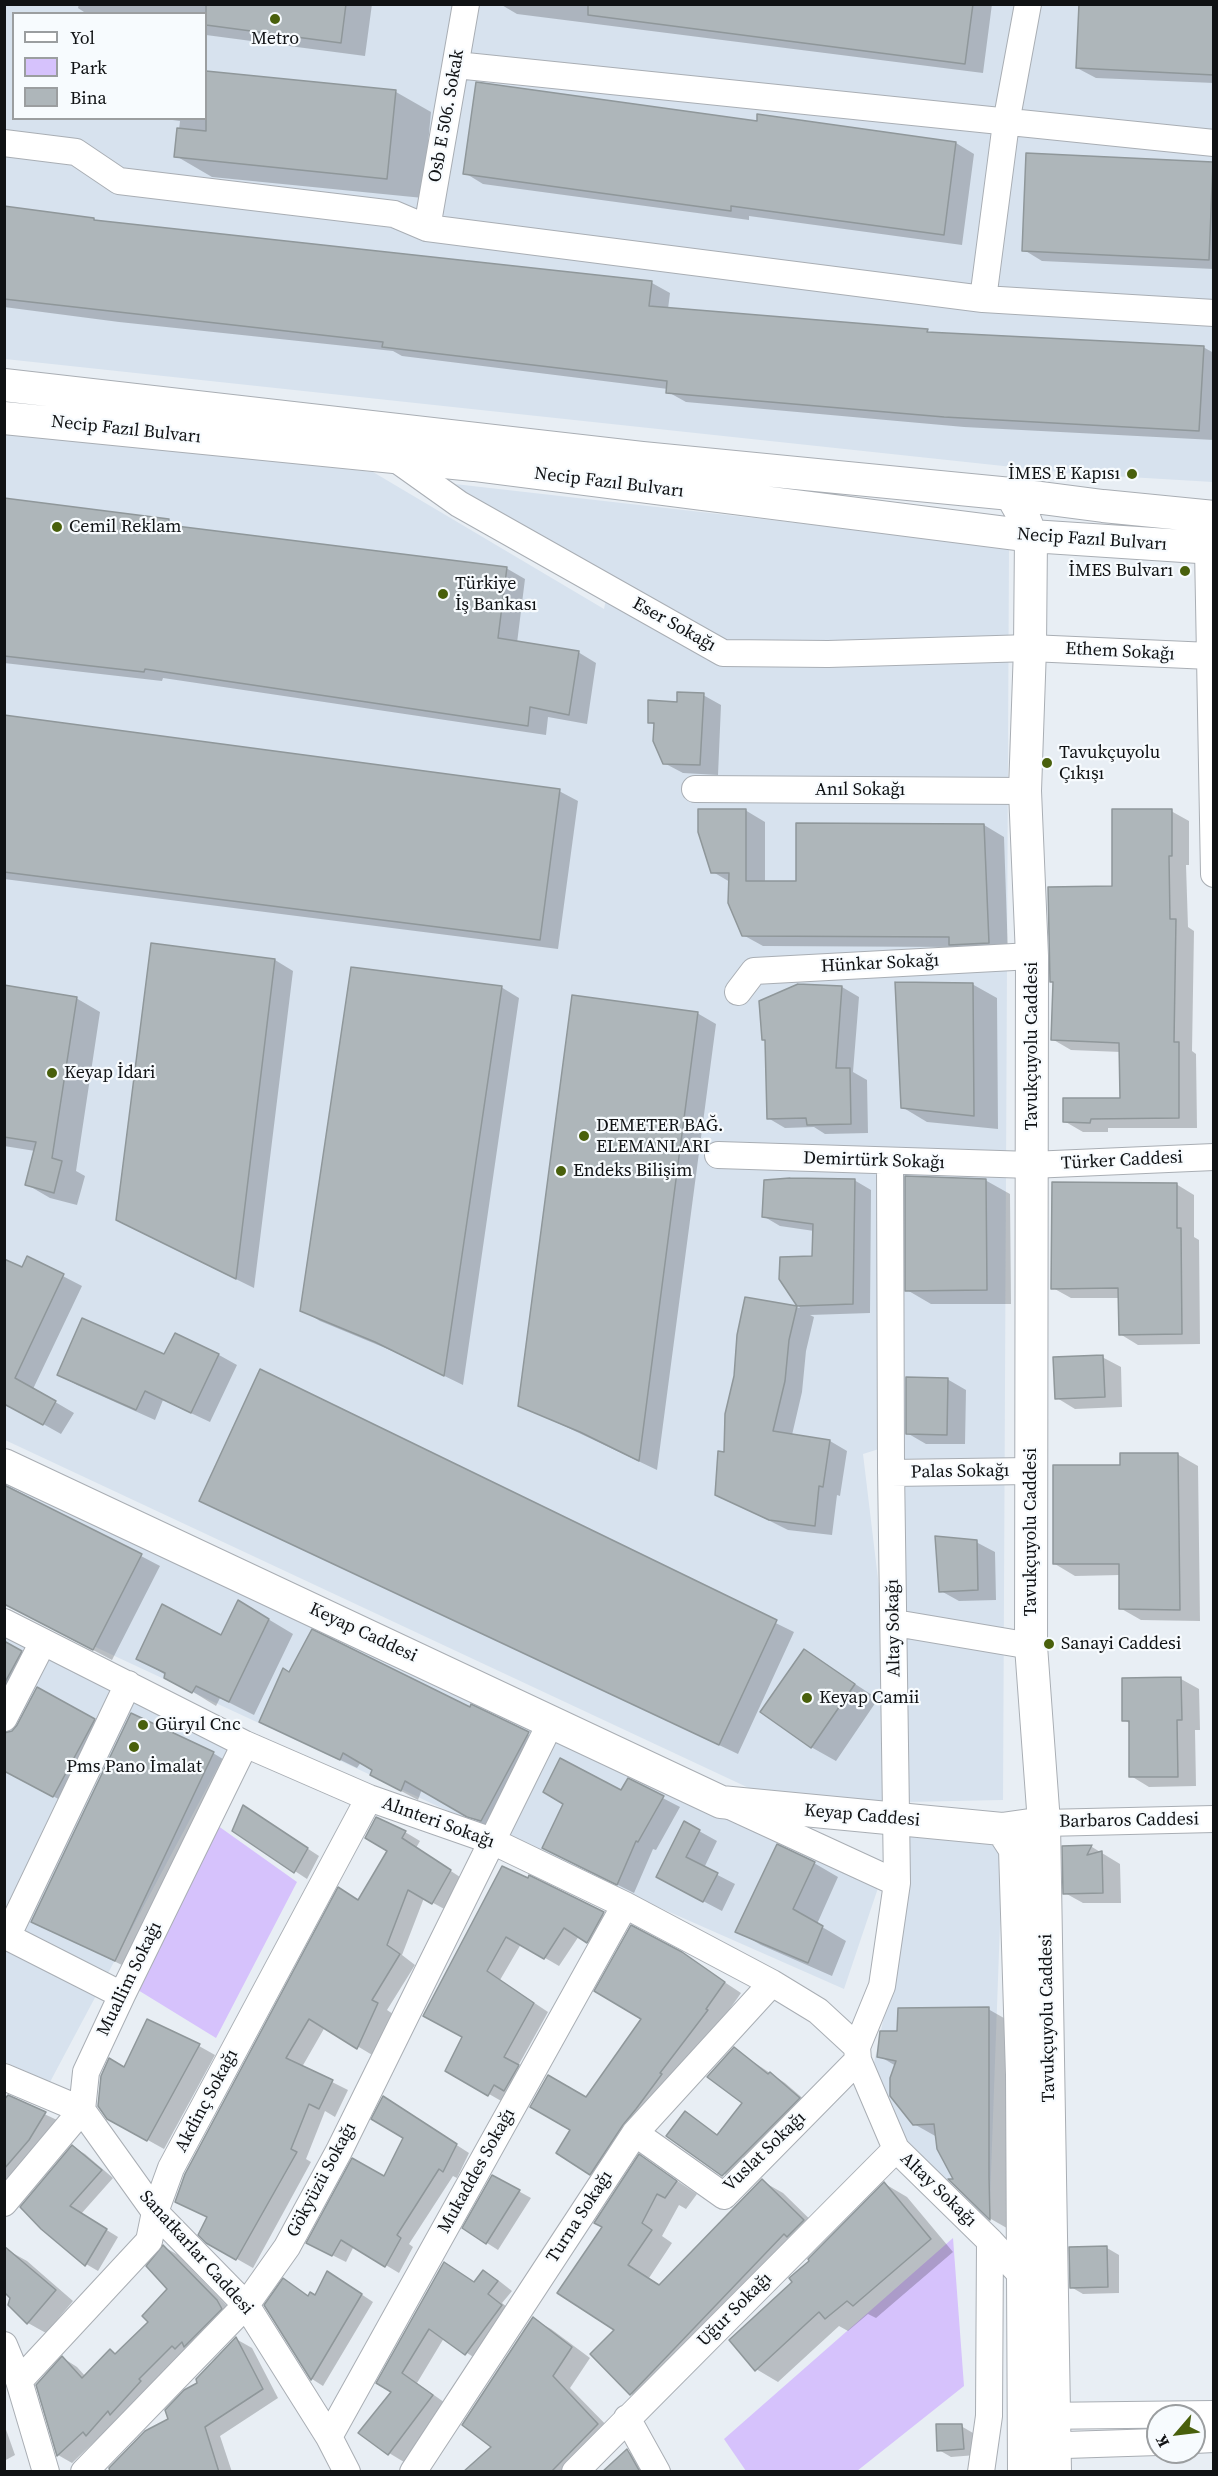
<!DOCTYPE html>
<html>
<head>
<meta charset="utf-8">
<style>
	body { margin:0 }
	#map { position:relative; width:1218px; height:2476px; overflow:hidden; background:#e8eef4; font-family:"Source Serif 4",serif }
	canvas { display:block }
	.frame { position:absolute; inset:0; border:6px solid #101214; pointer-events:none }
	.legend { position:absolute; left:12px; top:12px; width:195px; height:108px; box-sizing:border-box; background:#f7fbfe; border:2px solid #9b9ea0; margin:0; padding:8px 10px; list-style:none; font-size:18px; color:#101214 }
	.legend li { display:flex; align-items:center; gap:12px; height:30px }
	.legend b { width:30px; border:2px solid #9b9ea0 }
	.north { position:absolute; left:1146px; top:2404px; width:60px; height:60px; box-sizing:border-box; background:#f7fbfe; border:2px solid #9b9ea0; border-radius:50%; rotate:242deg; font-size:16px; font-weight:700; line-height:24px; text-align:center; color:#101214 }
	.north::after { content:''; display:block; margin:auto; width:21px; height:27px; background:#49600c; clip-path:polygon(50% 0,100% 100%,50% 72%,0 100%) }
</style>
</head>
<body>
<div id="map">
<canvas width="1218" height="2476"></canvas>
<div class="frame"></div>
<ul class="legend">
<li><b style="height:8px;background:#fff"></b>Yol</li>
<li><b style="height:16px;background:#d6c2fc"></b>Park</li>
<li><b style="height:16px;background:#aeb6ba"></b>Bina</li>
</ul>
<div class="north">K</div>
</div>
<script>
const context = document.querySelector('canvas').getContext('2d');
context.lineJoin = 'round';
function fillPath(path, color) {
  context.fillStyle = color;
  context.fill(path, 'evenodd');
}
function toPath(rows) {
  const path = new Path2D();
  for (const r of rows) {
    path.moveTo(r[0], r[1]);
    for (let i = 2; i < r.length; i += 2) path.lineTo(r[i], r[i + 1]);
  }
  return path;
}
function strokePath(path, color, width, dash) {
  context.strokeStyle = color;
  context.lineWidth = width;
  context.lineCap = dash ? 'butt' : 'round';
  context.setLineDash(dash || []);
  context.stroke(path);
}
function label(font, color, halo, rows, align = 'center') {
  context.font = font + ' "Source Serif 4",serif';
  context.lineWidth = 4.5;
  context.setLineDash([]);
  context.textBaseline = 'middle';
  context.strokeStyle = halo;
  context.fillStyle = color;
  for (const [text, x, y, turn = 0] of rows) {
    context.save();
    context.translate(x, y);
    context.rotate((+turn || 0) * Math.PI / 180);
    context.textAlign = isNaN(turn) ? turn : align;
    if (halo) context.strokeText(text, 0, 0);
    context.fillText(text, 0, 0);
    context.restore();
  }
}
fillPath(toPath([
	[4,5,1213,5,1213,482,1078,474,5,359],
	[14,14,206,14,206,118,14,118],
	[5,431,373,472,604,609,607,594,437,482,1009,547,1003,1800,905,1802,895,1444,863,1454,887,1654,887,1813,766,1796,5,1440],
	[5,1483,878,1888,844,1989,590,1877,5,1605],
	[4,1634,227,1750,50,2082,5,2062],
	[903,1835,1003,1840,989,2230,892,2135,872,2072,900,1943]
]), '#d7e2ee');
fillPath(toPath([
	[214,1823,297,1882,216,2038,133,1987],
	[953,2238,964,2386,857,2471,746,2471,724,2439]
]), '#d6c2fc');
fillPath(toPath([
	[79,4,372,4,365,56,206,35,206,14,87,14,78,8],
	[500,4,992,4,983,73,517,14],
	[1214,4,1214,83,1096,78,1077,68],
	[206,72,396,92,431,112,423,198,212,177,176,156,180,121,157,118,206,118],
	[758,122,956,143,974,154,962,245,749,216,749,220,483,184,465,173],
	[1212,163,1214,269,1042,261,1024,250],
	[4,208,94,219,99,222,652,283,670,293,668,309,927,331,931,333,1203,347,1214,353,1214,440,964,427,686,402,668,392,668,389,402,356,393,351,119,322,4,307],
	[4,499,169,521,182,529,506,568,525,579,517,643,578,652,596,663,587,724,548,717,546,735,163,678,162,681,4,663],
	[703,695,721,705,718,775,683,773,664,763,655,725,649,722,678,703],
	[4,717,559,791,578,801,558,949,4,879],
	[745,810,765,822,765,883,797,883,984,825,1004,837,1008,954,956,947,763,946,743,935,730,882,713,872],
	[1171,811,1189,821,1189,865,1186,865,1188,927,1194,931,1192,1051,1196,1054,1197,1128,1108,1128,1108,1132,1083,1132,1064,1121,1121,1100,1121,1052,1071,1050,1052,1039,1113,887],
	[275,960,293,971,254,1288,136,1230],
	[972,984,997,998,998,1129,927,1122,902,1107],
	[4,987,76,998,100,1012,76,1171,85,1176,77,1205,50,1198,26,1184,35,1151,4,1146],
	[501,987,519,998,463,1385,395,1352,320,1321,302,1310],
	[842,987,859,997,853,1072,867,1080,868,1133,825,1134,814,1127,785,1128,768,1118],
	[697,1013,716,1024,657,1470,520,1405],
	[854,1180,871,1190,870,1313,810,1315,814,1317,806,1351,802,1392,792,1435,830,1441,847,1451,840,1496,837,1495,832,1535,788,1530,716,1494,725,1454,746,1299,800,1308,780,1279,814,1257,814,1231,780,1226,763,1216],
	[985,1180,1010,1194,1011,1304,931,1304,907,1290],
	[1176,1184,1194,1195,1194,1237,1199,1240,1200,1344,1138,1345,1120,1334,1120,1298,1071,1298,1053,1288],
	[28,1258,82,1286,33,1389,74,1413,61,1434,4,1402,23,1269],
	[219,1355,237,1365,210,1422,163,1400,155,1420,77,1385,59,1375,165,1356],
	[1102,1357,1121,1367,1122,1407,1075,1409,1057,1398],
	[260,1371,794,1632,738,1754,201,1500],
	[947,1379,966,1390,965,1444,926,1444,907,1433],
	[1177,1454,1198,1466,1200,1621,1141,1620,1120,1608,1120,1575,1075,1576,1055,1564,1121,1467],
	[4,1484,160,1566,112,1660,4,1603],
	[976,1542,995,1552,996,1600,959,1601,941,1591],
	[263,1616,293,1634,254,1715,220,1698,216,1706,138,1658,222,1637],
	[4,1642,39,1662,8,1722,8,1733,94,1720,112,1731,72,1806,4,1771],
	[805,1651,878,1699,836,1761,811,1747],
	[290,1673,470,1709,472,1706,545,1743,486,1826,422,1789,418,1800,371,1775,374,1769,361,1762,357,1768,260,1721],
	[1181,1679,1199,1689,1200,1730,1195,1730,1196,1786,1149,1787,1131,1776,1131,1724,1124,1720],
	[213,1753,231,1764,134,1971,33,1921],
	[628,1780,680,1807,656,1850,653,1849,634,1893,544,1848,622,1792],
	[255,1814,319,1856,307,1879,234,1831],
	[699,1831,717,1841,704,1868,735,1884,722,1911,657,1877],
	[405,1832,420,1841,416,1848,466,1881,448,1911,424,1898,402,1955,415,1965,387,2010,393,2014,374,2056,325,2027,302,2067,348,2090,335,2117,325,2111,306,2159,311,2162,253,2268,207,2242,208,2218,177,2201,359,1901],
	[1064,1847,1092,1847,1120,1864,1121,1903,1083,1903,1065,1893],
	[814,1863,838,1877,817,1924,846,1941,832,1976,761,1945,737,1931],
	[502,1868,618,1921,602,1949,579,1936,559,1966,521,1944,500,1980,548,2012,518,2066,532,2075,503,2102,447,2070,464,2037],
	[682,1954,741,1993,608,2183,591,2173,572,2130,586,2099,644,2019],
	[988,2009,1011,2022,1012,2231,991,2219,951,2180,955,2180,937,2137,914,2124,890,2092,896,2066,879,2056,899,2032],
	[199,2046,215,2055,164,2149,108,2118,125,2069],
	[734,2049,785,2083,813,2107,738,2183,668,2136,685,2113,718,2135,744,2103],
	[8,2097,57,2120,4,2186,4,2103],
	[396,2106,469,2153,457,2178,453,2176,409,2244,413,2247,399,2273,354,2246,346,2262,322,2250,384,2178,405,2137],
	[73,2147,85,2154,113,2178,81,2214,118,2237,98,2271,86,2264,42,2228],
	[640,2156,697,2194,686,2209,679,2205,662,2236,672,2243,649,2278,661,2286,762,2181,783,2193,824,2233,652,2406,631,2394,617,2330,604,2226],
	[493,2177,531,2198,498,2250,487,2243],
	[885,2184,907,2197,953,2252,876,2318,868,2314,848,2331,839,2326,778,2382,756,2369,794,2282],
	[164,2247,178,2255,231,2310,102,2443,96,2440,72,2463,58,2455,38,2385,63,2358,77,2367,86,2377,110,2351,117,2355,150,2322,169,2289],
	[1107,2248,1119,2255,1119,2293,1083,2294,1071,2287],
	[9,2251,27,2261,73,2301,46,2333,28,2323,12,2297],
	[444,2264,475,2283,483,2272,498,2280,512,2291,502,2303,517,2315,481,2362,444,2338,417,2383,448,2405,404,2462,389,2453,393,2392],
	[340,2280,373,2302,323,2386,312,2379,266,2306,315,2297],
	[533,2319,551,2329,590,2358,570,2388,616,2435,579,2472,477,2472,493,2447],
	[236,2339,252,2348,278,2398,220,2436,232,2472,112,2472,169,2419],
	[4,2424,15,2455,4,2461],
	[961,2426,973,2433,976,2455,951,2457,939,2450],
	[627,2451,648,2463,653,2472,604,2472]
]), '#0003');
const building = toPath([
	[206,4,346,4,341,43,206,25,206,4],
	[588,4,973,4,965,64,588,15,588,4],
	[1079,4,1214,4,1214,75,1076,68,1079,4],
	[206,71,396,90,387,179,174,157,177,128,206,131,206,71],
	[476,82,757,121,757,114,956,142,944,235,731,206,731,211,463,174,476,82],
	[1026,153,1213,162,1209,260,1022,251,1026,153],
	[4,206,94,218,94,220,652,281,649,306,928,329,927,332,1204,346,1199,431,944,417,666,393,667,381,382,347,383,342,4,299,4,206],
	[4,498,169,519,168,525,507,567,498,638,579,651,569,715,530,707,528,726,145,669,144,672,4,656,4,498],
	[677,692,704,693,700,765,663,764,653,741,654,723,648,723,648,700,677,702,677,692],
	[4,715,560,789,540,940,4,872,4,715],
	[698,809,746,809,746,881,796,881,796,823,984,824,989,943,949,945,949,937,742,936,728,903,729,873,711,873,698,832,698,809],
	[1112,809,1172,809,1172,856,1169,856,1170,919,1176,919,1174,1042,1179,1042,1179,1118,1091,1119,1090,1123,1063,1122,1063,1098,1120,1098,1119,1043,1051,1040,1053,982,1050,982,1048,887,1112,886,1112,809],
	[151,943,275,959,236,1279,116,1220,151,943],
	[351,967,502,986,444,1376,375,1342,300,1311,351,967],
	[895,982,973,983,974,1116,901,1108,895,982],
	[798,984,842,986,836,1068,850,1068,851,1124,807,1125,806,1118,767,1119,765,1040,762,1040,759,1001,798,984],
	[4,985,77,997,52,1158,62,1161,54,1193,25,1185,36,1142,4,1137,4,985],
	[572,995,698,1012,639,1461,580,1432,518,1406,572,995],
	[905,1176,986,1179,987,1290,905,1291,905,1176],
	[790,1178,855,1179,853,1304,797,1306,779,1279,780,1257,812,1256,813,1224,762,1217,764,1180,790,1178],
	[1052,1182,1177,1183,1177,1228,1181,1228,1182,1334,1119,1335,1118,1288,1051,1289,1052,1182],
	[27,1256,64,1274,15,1378,56,1401,43,1425,4,1404,4,1259,22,1267,27,1256],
	[745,1297,797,1306,789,1340,785,1381,773,1431,830,1440,823,1487,819,1486,815,1526,769,1520,715,1495,718,1451,724,1452,725,1414,734,1376,737,1335,745,1297],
	[82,1318,164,1354,175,1333,219,1354,191,1413,145,1391,136,1410,57,1375,82,1318],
	[1103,1355,1105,1397,1055,1399,1053,1357,1103,1355],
	[260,1369,777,1620,719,1745,199,1501,260,1369],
	[906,1377,948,1378,947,1435,906,1434,906,1377],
	[1120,1453,1178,1453,1180,1610,1119,1609,1119,1564,1053,1564,1053,1465,1120,1465,1120,1453],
	[4,1485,142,1554,93,1650,4,1604,4,1485],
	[935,1536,977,1540,978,1590,939,1592,935,1536],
	[238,1600,269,1619,229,1702,196,1686,192,1693,164,1678,165,1673,136,1659,162,1604,221,1635,238,1600],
	[312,1629,470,1707,471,1704,529,1732,481,1821,467,1817,405,1781,401,1791,370,1775,372,1770,343,1753,340,1760,259,1722,283,1668,289,1672,312,1629],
	[4,1641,22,1651,4,1684,4,1641],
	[804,1649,855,1684,811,1748,760,1712,804,1649],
	[1181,1677,1182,1720,1177,1720,1178,1777,1129,1777,1129,1721,1122,1721,1122,1678,1181,1677],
	[37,1687,95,1719,53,1797,4,1771,4,1733,12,1731,17,1725,37,1687],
	[131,1713,214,1752,115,1961,31,1922,131,1713],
	[560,1758,621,1790,628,1778,664,1796,638,1842,636,1841,617,1885,542,1848,563,1804,543,1792,560,1758],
	[243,1805,308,1848,294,1873,232,1831,243,1805],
	[376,1817,406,1831,402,1838,451,1870,432,1904,408,1890,387,1945,400,1954,372,2000,378,2003,357,2049,309,2019,286,2058,333,2080,319,2109,309,2104,291,2149,297,2152,236,2260,206,2243,198,2235,207,2217,175,2202,185,2174,338,1887,358,1900,387,1851,365,1838,376,1817],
	[684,1821,700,1830,686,1857,718,1873,703,1902,656,1877,684,1821],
	[777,1844,815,1862,793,1909,823,1926,808,1963,735,1932,777,1844],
	[1092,1845,1087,1855,1102,1851,1103,1893,1063,1894,1062,1846,1092,1845],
	[502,1866,528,1878,529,1875,604,1912,587,1943,564,1928,544,1959,506,1937,487,1971,534,2003,504,2057,519,2065,504,2091,494,2085,488,2096,445,2071,462,2037,423,2016,502,1866],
	[631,1925,682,1952,725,1982,706,2009,708,2010,660,2073,662,2074,636,2109,623,2125,590,2175,556,2153,570,2130,530,2107,548,2075,586,2097,641,2019,594,1991,631,1925],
	[989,2007,989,2177,990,2220,948,2179,953,2179,937,2149,934,2124,913,2125,890,2096,890,2078,896,2061,877,2057,880,2031,897,2031,898,2008,989,2007],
	[147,2019,200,2044,147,2141,107,2119,98,2106,101,2076,109,2058,124,2067,147,2019],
	[734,2047,768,2074,770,2072,800,2098,722,2176,666,2136,685,2111,717,2135,742,2103,707,2077,734,2047],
	[8,2095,46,2112,29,2140,4,2169,4,2100,8,2095],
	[383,2096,457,2144,443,2172,439,2169,397,2235,401,2238,385,2267,341,2240,332,2256,306,2243,352,2158,384,2176,403,2138,371,2119,383,2096],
	[72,2145,102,2170,70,2206,107,2229,85,2266,41,2229,20,2207,72,2145],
	[639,2154,677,2181,665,2198,657,2194,642,2223,652,2230,628,2265,659,2285,762,2179,804,2220,787,2237,784,2234,630,2395,590,2354,614,2330,557,2293,602,2227,594,2223,639,2154],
	[492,2175,520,2190,486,2244,462,2228,492,2175],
	[884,2182,931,2239,853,2306,847,2301,825,2319,819,2312,755,2371,729,2340,792,2282,789,2278,809,2261,808,2259,884,2182],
	[163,2245,217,2300,222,2309,184,2347,182,2342,175,2349,172,2346,139,2379,141,2381,110,2415,108,2411,86,2436,83,2432,57,2456,36,2385,62,2356,82,2378,110,2349,115,2354,148,2322,142,2316,167,2289,146,2266,163,2245],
	[4,2246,56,2290,27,2324,8,2305,10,2298,4,2292,4,2246],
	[1107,2246,1108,2287,1070,2288,1069,2247,1107,2246],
	[444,2262,474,2282,483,2270,498,2281,488,2294,502,2305,465,2355,429,2329,402,2373,433,2395,388,2455,358,2433,391,2392,376,2383,444,2262],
	[327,2271,362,2294,311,2380,264,2305,283,2278,308,2296,310,2292,315,2295,327,2271],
	[533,2317,572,2347,553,2376,598,2424,551,2472,463,2472,491,2447,462,2425,533,2317],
	[236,2337,263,2389,205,2427,219,2472,110,2472,109,2468,145,2431,168,2419,165,2410,184,2390,197,2383,196,2379,236,2337],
	[936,2424,962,2424,964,2449,937,2451,936,2424],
	[627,2449,640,2472,602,2472,627,2449]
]);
fillPath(building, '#aeb6ba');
strokePath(building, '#8f979a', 1.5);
const minor = toPath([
	[456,65,1214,143],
	[4,143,76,152,119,181,394,214,427,228,983,299,1214,313],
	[427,228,466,4],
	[983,299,1006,123,1028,4],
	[393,457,459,504,723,653,828,654,1030,648,1210,656],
	[1208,548,1214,874],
	[695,789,1025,791],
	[738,992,754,971,1032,956],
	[718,1155,1031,1165,1214,1157],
	[890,1162,891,1468,897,1883,882,1986,857,2047,858,2060,896,2149,990,2241,1025,2279],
	[891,1473,1030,1471],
	[4,1622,245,1744,369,1798,492,1841,625,1905,772,1983,818,2011,857,2047],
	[895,1623,1031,1646],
	[4,1718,43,1642],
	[732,1807,897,1883],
	[1044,1823,1214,1819],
	[4,1935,122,1995],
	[7,1937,128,1684],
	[4,2077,82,2110,155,2212,246,2305,329,2437,347,2472],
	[635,2133,724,2196,858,2060],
	[4,2203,82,2110,86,2072,122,1995,245,1744],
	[4,2345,19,2381,46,2472],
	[19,2381,149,2241,155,2212,171,2168,369,1798],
	[1037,2416,1214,2414],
	[627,2418,657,2472],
	[329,2437,625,1905],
	[1194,2440,1214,2439],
	[1035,2446,1158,2442],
	[84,2472,246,2305,287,2247,339,2151,551,1722],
	[413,2472,635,2133,772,1983],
	[575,2472,896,2149],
	[981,2472,989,2416,990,2241]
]);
const major = toPath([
	[4,385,642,458,1011,494,1103,506,1214,517],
	[4,418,474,465,1031,536,1214,548],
	[1011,494,1023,515,1031,536,1030,648,1025,791,1032,956,1031,1646,1044,1823,1055,2472],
	[4,1465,721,1802,1002,1829,1044,1823],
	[1002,1829,1015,1849,1022,2075,1024,2472]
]);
strokePath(minor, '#a9aeb4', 28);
strokePath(major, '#a9aeb4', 34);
strokePath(minor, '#fff', 26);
strokePath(major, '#fff', 32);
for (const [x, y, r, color] of [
	[275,19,6,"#49600c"],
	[1132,474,6,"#49600c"],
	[57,527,6,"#49600c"],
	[1185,571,6,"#49600c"],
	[443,594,6,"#49600c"],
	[1047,763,6,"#49600c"],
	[52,1073,6,"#49600c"],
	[584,1136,6,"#49600c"],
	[561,1171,6,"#49600c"],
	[1049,1644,6,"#49600c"],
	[807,1698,6,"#49600c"],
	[143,1725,6,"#49600c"],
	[134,1747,6,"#49600c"]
]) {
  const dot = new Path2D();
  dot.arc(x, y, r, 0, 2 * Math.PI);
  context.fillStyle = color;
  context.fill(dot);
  strokePath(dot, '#f7fbfe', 2);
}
label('18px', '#101214', '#f7fbfe', [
	["Metro",275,39,"center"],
	["İMES E Kapısı",1120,474,"right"],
	["Cemil Reklam",69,527],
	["İMES Bulvarı",1173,571,"right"],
	["Türkiye",455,584],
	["İş Bankası",455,605],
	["Tavukçuyolu",1059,753],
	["Çıkışı",1059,774],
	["Keyap İdari",64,1073],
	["DEMETER BAĞ.",596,1126],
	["ELEMANLARI",596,1147],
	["Endeks Bilişim",573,1171],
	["Sanayi Caddesi",1061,1644],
	["Keyap Camii",819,1698],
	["Güryıl Cnc",155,1725],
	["Pms Pano İmalat",134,1767,"center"]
], 'left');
label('18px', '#101214', '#f7fbfe', [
	["Osb E 506. Sokak",447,116,-80],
	["Necip Fazıl Bulvarı",126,430,6],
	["Necip Fazıl Bulvarı",609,483,7],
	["Necip Fazıl Bulvarı",1092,540,4],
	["Eser Sokağı",674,625,29],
	["Ethem Sokağı",1120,652,3],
	["Anıl Sokağı",860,790],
	["Hünkar Sokağı",880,964,-3],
	["Tavukçuyolu Caddesi",1032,1046,-90],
	["Demirtürk Sokağı",874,1161,2],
	["Türker Caddesi",1122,1161,-3],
	["Palas Sokağı",960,1472,-1],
	["Tavukçuyolu Caddesi",1031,1532,-90],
	["Altay Sokağı",894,1628,-91],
	["Keyap Caddesi",363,1633,25],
	["Keyap Caddesi",862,1816,5],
	["Barbaros Caddesi",1129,1821,-1],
	["Alınteri Sokağı",438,1823,20],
	["Muallim Sokağı",130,1979,-64],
	["Tavukçuyolu Caddesi",1048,2018,-91],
	["Akdinç Sokağı",207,2101,-62],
	["Vuslat Sokağı",765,2152,-44],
	["Mukaddes Sokağı",477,2171,-61],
	["Gökyüzü Sokağı",322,2180,-62],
	["Altay Sokağı",938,2190,44],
	["Turna Sokağı",580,2217,-57],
	["Sanatkarlar Caddesi",196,2253,48],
	["Uğur Sokağı",735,2310,-45]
]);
</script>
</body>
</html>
